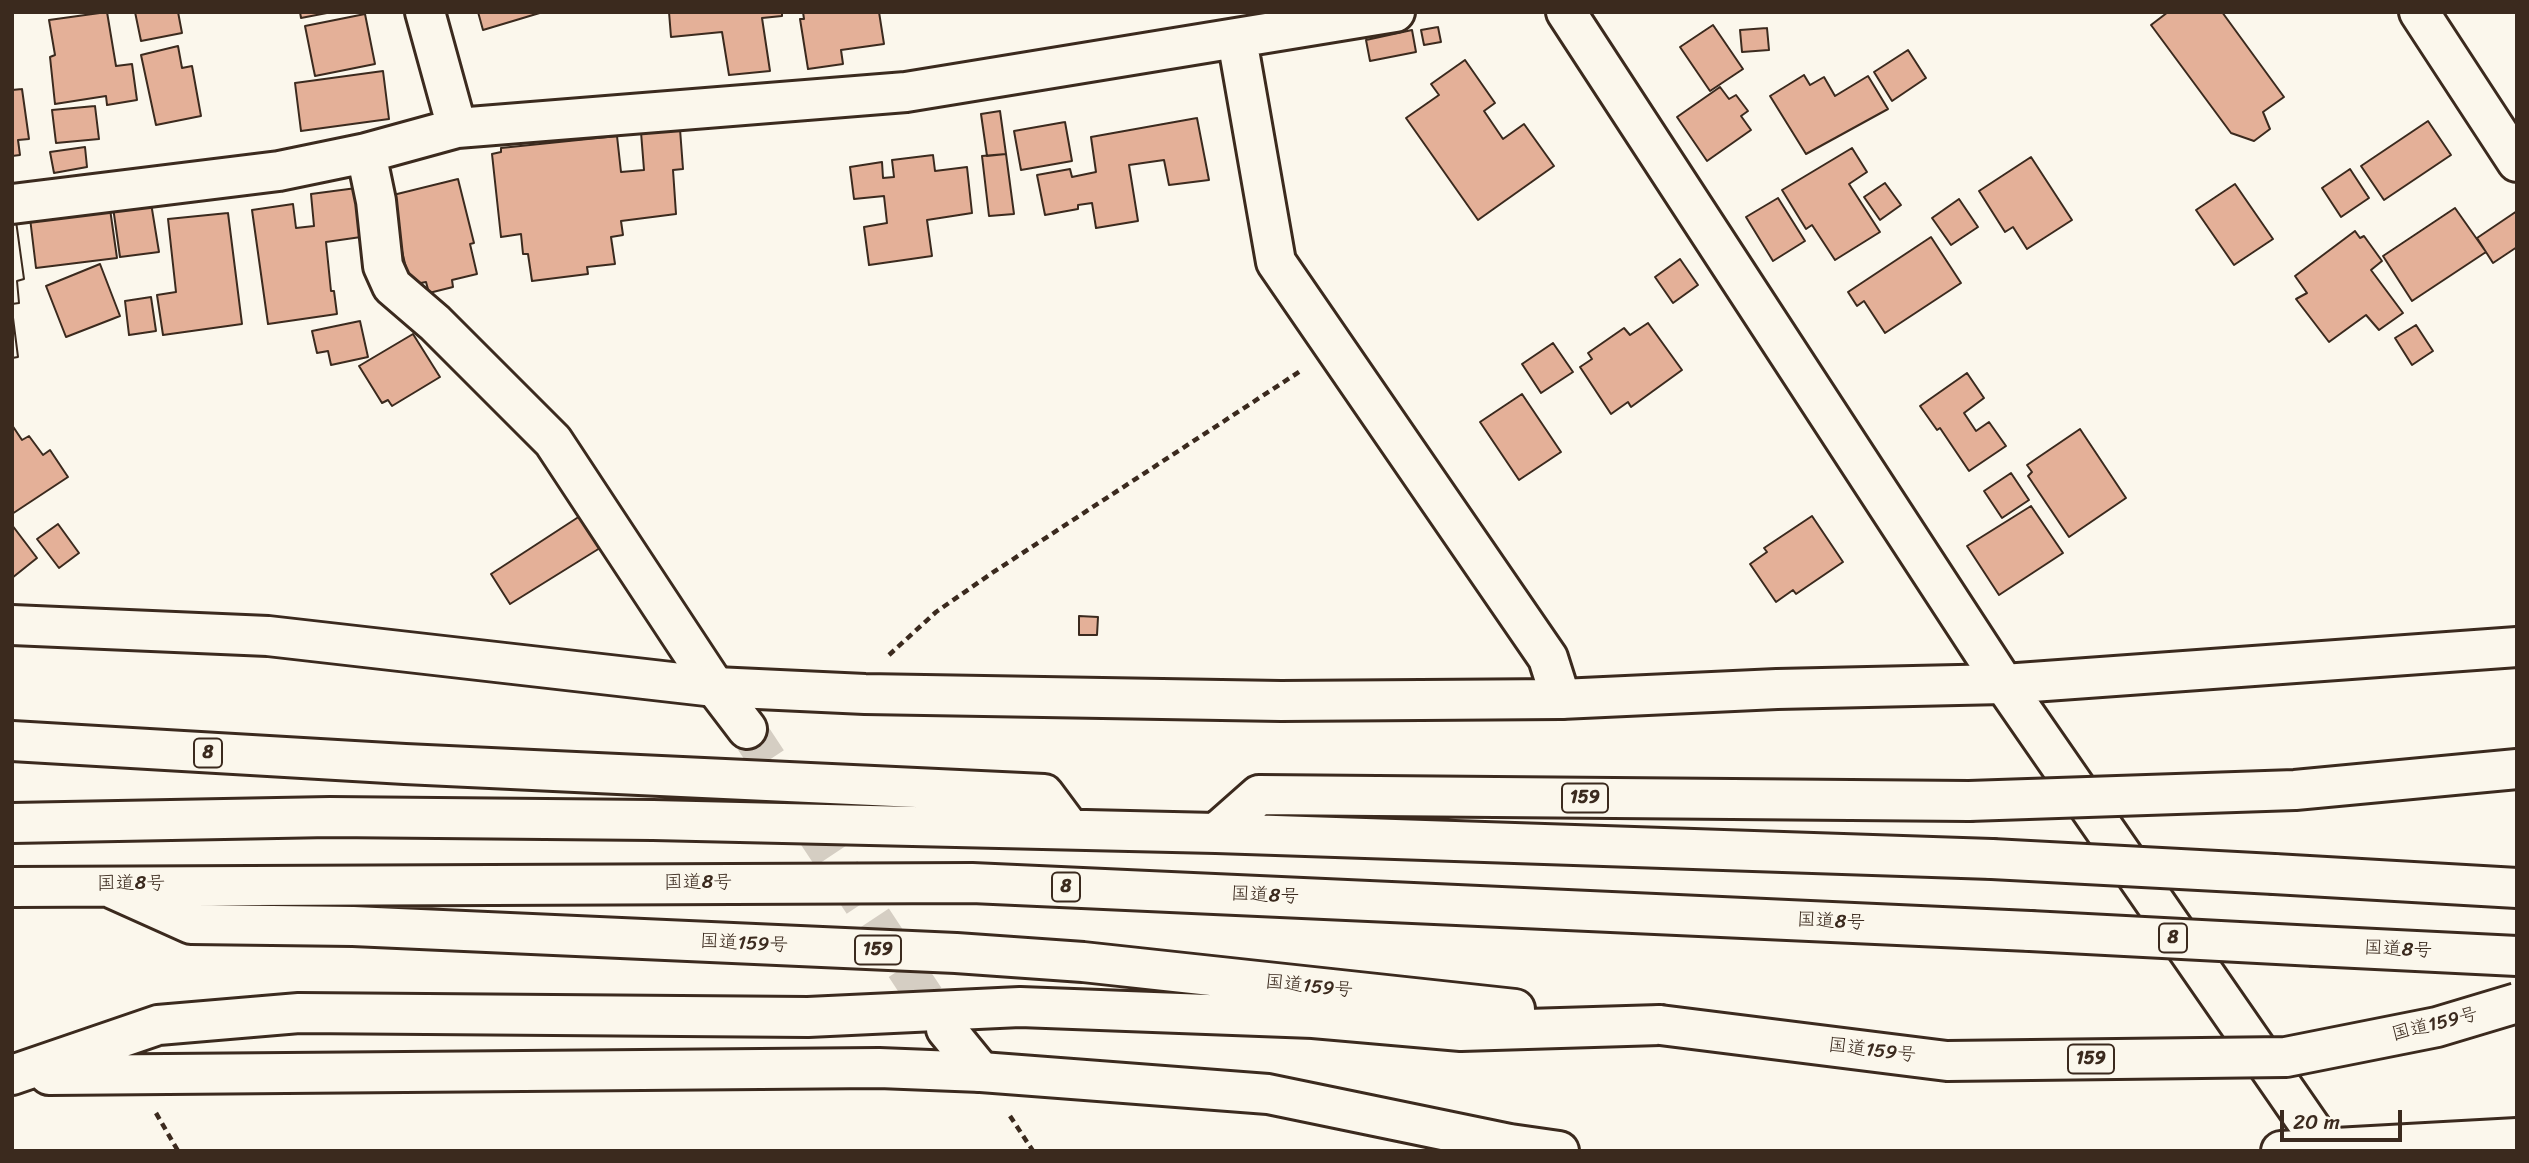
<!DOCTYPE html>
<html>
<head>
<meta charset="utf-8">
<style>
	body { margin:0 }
	#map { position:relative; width:2529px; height:1163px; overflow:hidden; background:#fbf7ec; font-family:Sriracha,sans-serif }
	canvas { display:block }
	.frame { position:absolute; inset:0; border:14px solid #3b2a1e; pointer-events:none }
	.scale { position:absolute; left:2280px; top:1110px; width:122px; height:32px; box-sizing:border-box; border:4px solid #3b2a1e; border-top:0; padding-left:9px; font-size:21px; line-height:24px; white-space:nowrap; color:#3b2a1e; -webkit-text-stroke:5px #fbf7ec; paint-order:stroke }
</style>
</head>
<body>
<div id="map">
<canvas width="2529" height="1163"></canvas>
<div class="frame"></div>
<div class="scale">20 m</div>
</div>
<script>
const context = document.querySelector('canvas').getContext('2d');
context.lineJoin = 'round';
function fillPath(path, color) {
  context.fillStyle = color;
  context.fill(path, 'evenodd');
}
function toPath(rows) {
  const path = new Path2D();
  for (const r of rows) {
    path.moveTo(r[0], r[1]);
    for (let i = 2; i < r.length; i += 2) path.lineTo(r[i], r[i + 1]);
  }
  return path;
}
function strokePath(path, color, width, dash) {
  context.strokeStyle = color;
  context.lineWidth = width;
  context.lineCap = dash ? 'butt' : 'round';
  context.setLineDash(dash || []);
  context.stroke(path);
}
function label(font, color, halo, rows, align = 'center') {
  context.font = font + ' Sriracha,"Klee One",sans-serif';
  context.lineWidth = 5;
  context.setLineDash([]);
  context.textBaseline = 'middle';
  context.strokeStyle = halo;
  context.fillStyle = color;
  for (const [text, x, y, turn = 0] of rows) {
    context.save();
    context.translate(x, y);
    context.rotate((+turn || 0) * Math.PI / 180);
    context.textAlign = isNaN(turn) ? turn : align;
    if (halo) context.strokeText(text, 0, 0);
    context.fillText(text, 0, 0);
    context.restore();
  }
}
const building = toPath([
	[107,12,116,66,132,64,137,100,107,105,106,96,55,104,50,57,55,55,49,20,107,12],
	[135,12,178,12,182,33,141,41,135,12],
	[300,12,332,12,301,18,300,12],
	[478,12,543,12,483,30,478,12],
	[669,12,782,12,782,16,762,18,770,71,729,75,722,32,671,37,669,12],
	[803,12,879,12,884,44,841,50,843,64,808,69,800,19,804,19,803,12],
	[2168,12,2222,12,2284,97,2263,112,2270,129,2254,141,2231,133,2151,25,2168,12],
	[365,14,375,64,315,76,305,26,365,14],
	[1713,25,1743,69,1710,91,1680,47,1713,25],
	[1438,27,1441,42,1424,45,1421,30,1438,27],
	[1767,28,1769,50,1742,52,1740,30,1767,28],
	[1412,30,1416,52,1370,61,1366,40,1412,30],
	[178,46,182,68,192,66,201,116,156,125,141,55,178,46],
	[1908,50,1926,78,1892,101,1874,72,1908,50],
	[1465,60,1495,103,1484,111,1503,139,1524,124,1554,166,1478,220,1406,118,1439,95,1431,84,1465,60],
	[383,71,389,119,301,131,295,83,383,71],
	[1804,75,1810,85,1824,77,1835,96,1868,76,1888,109,1806,154,1770,96,1804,75],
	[1720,87,1729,99,1736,95,1748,111,1741,116,1751,130,1707,161,1677,117,1720,87],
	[22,89,29,139,18,140,20,155,12,156,12,90,22,89],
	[95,106,99,139,56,143,52,110,95,106],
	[1000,111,1006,154,987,156,981,114,1000,111],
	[1197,118,1209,180,1169,185,1164,160,1129,165,1138,221,1096,228,1092,203,1078,205,1078,209,1045,215,1037,175,1070,169,1072,177,1096,172,1091,137,1197,118],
	[2428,121,2451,155,2384,200,2361,166,2428,121],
	[1065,122,1072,161,1021,170,1014,131,1065,122],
	[680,129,683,169,673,170,676,214,621,221,623,235,611,237,615,264,587,267,588,274,532,281,528,254,523,254,521,234,501,237,492,154,501,152,501,148,617,136,621,172,644,170,641,132,680,129],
	[85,147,87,167,54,173,50,152,85,147],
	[1852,148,1867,172,1849,184,1880,232,1835,260,1812,225,1806,229,1782,190,1852,148],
	[1006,154,1014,214,989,216,982,156,1006,154],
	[933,155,935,171,967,167,972,213,927,220,932,256,869,265,864,227,887,223,884,196,854,199,850,167,882,162,883,178,894,177,892,160,933,155],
	[2031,157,2072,220,2027,249,2013,227,2005,232,1979,191,2031,157],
	[2350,169,2369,198,2341,217,2322,188,2350,169],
	[458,179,474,243,470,244,477,274,452,280,453,287,429,293,426,282,410,285,389,196,458,179],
	[1885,183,1901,205,1880,220,1864,197,1885,183],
	[2235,184,2273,239,2234,265,2196,210,2235,184],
	[364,187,368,236,326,242,331,291,334,291,337,314,268,324,252,210,293,204,296,228,314,226,311,194,364,187],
	[1778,198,1805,241,1773,261,1746,217,1778,198],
	[1959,199,1978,227,1951,245,1932,218,1959,199],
	[151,203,159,252,120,257,113,207,151,203],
	[2455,208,2486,252,2412,301,2383,256,2455,208],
	[110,209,117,258,36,268,30,218,110,209],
	[2517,211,2517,247,2493,263,2477,238,2517,211],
	[228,213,242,324,163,335,157,295,176,292,168,219,228,213],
	[12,221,16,221,24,279,17,281,19,303,12,304,12,221],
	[12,221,16,221,24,279,17,281,19,303,12,304,12,221],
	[2355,231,2360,238,2364,236,2382,261,2371,270,2403,313,2379,330,2366,315,2329,342,2296,299,2307,293,2295,276,2355,231],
	[1931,237,1961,283,1885,333,1864,301,1857,306,1848,292,1931,237],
	[1680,259,1698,285,1673,303,1655,277,1680,259],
	[100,264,120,316,66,337,46,286,100,264],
	[151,297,156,331,129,335,125,301,151,297],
	[12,310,18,357,12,358,12,310],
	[12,310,18,357,12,358,12,310],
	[360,321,368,357,331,365,328,351,317,353,312,331,360,321],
	[1648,323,1682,370,1631,407,1628,402,1611,414,1580,367,1592,359,1588,353,1624,328,1630,335,1648,323],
	[2416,325,2433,351,2412,365,2395,338,2416,325],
	[413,334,440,377,392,406,388,400,382,403,359,366,413,334],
	[1553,343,1573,372,1541,393,1522,364,1553,343],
	[1967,373,1984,398,1964,413,1976,431,1989,422,2006,446,1969,471,1940,428,1937,430,1920,406,1967,373],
	[1522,394,1561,452,1519,480,1480,422,1522,394],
	[12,425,22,440,29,436,43,455,50,450,68,477,12,514,12,425],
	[2080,429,2126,498,2069,537,2028,476,2032,472,2027,465,2080,429],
	[2011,473,2029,500,2002,518,1984,491,2011,473],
	[2031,506,2063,553,1999,595,1967,546,2031,506],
	[580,516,600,548,510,604,491,574,580,516],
	[1812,516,1843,562,1796,594,1793,590,1776,602,1750,564,1767,552,1764,548,1812,516],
	[58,524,79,553,59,568,37,539,58,524],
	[12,525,37,558,12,578,12,525],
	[1079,616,1098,617,1097,635,1079,635,1079,616]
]);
fillPath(building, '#e4b098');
strokePath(building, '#3b2a1e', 2);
strokePath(toPath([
	[747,729,946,1029]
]), '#d5cec3', 38, [38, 19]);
const minor = toPath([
	[425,12,457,128],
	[1566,12,2004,684,2327,1151],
	[2419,12,2517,162],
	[1237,39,1276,262,1548,658,1561,699],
	[366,153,376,201,383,266,392,286,435,323,553,441,715,687,747,729],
	[12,204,279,171,366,153,457,128,906,92,1395,12],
	[2004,684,2517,647],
	[946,1029,981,1072]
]);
const highway = toPath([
	[12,625,268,636,715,687,865,694,1281,701,1561,699,1777,689,2004,684],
	[12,741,405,764,1044,794,1070,829],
	[12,823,330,817,653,820,1216,833,1992,859],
	[1216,833,1259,795,1969,801],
	[2274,874,2517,888],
	[12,887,972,883,2030,931],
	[113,889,191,924,353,926,956,953,1083,962,1515,1009],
	[2315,946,2517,956],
	[12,1075,158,1025,299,1013,808,1017,1020,1007,1313,1018,1461,1031,1660,1025],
	[49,1075,879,1068,981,1072,1268,1094,1510,1144,1559,1151],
	[2281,1151,2517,1138]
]);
strokePath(minor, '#3b2a1e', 44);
strokePath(highway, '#3b2a1e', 44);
strokePath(toPath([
	[889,655,936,612,992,573,1302,370],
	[156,1113,178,1151],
	[1010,1116,1033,1151]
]), '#3b2a1e', 4.5, [7, 5]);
strokePath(minor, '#fbf7ec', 38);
strokePath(highway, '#fbf7ec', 38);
const highwayBridge = toPath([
	[1969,801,2295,790,2517,769],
	[1992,859,2274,874],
	[2030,931,2315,946],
	[1660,1025,1947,1061,2286,1057,2437,1027,2517,1003]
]);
strokePath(highwayBridge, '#3b2a1e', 44, []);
strokePath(highwayBridge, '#fbf7ec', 38);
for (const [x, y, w] of [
	[208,753,28],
	[1585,798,46],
	[1066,887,28],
	[2173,938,28],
	[878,950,46],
	[2091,1059,46]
]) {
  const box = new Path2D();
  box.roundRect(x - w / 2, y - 14.5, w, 29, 5);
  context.fillStyle = '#fbf7ec';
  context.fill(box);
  strokePath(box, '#3b2a1e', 2);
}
label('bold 18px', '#3b2a1e', null, [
	["8",208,753],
	["159",1585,798],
	["8",1066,887],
	["8",2173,938],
	["159",878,950],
	["159",2091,1059]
]);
label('19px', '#3b2a1e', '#fbf7ec', [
	["国道8号",698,883],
	["国道8号",131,884],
	["国道8号",1265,896,3],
	["国道8号",1831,922,3],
	["国道159号",744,944,3],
	["国道8号",2398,950,3],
	["国道159号",1309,987,6],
	["国道159号",2435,1025,-14],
	["国道159号",1872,1051,7]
]);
</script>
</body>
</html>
